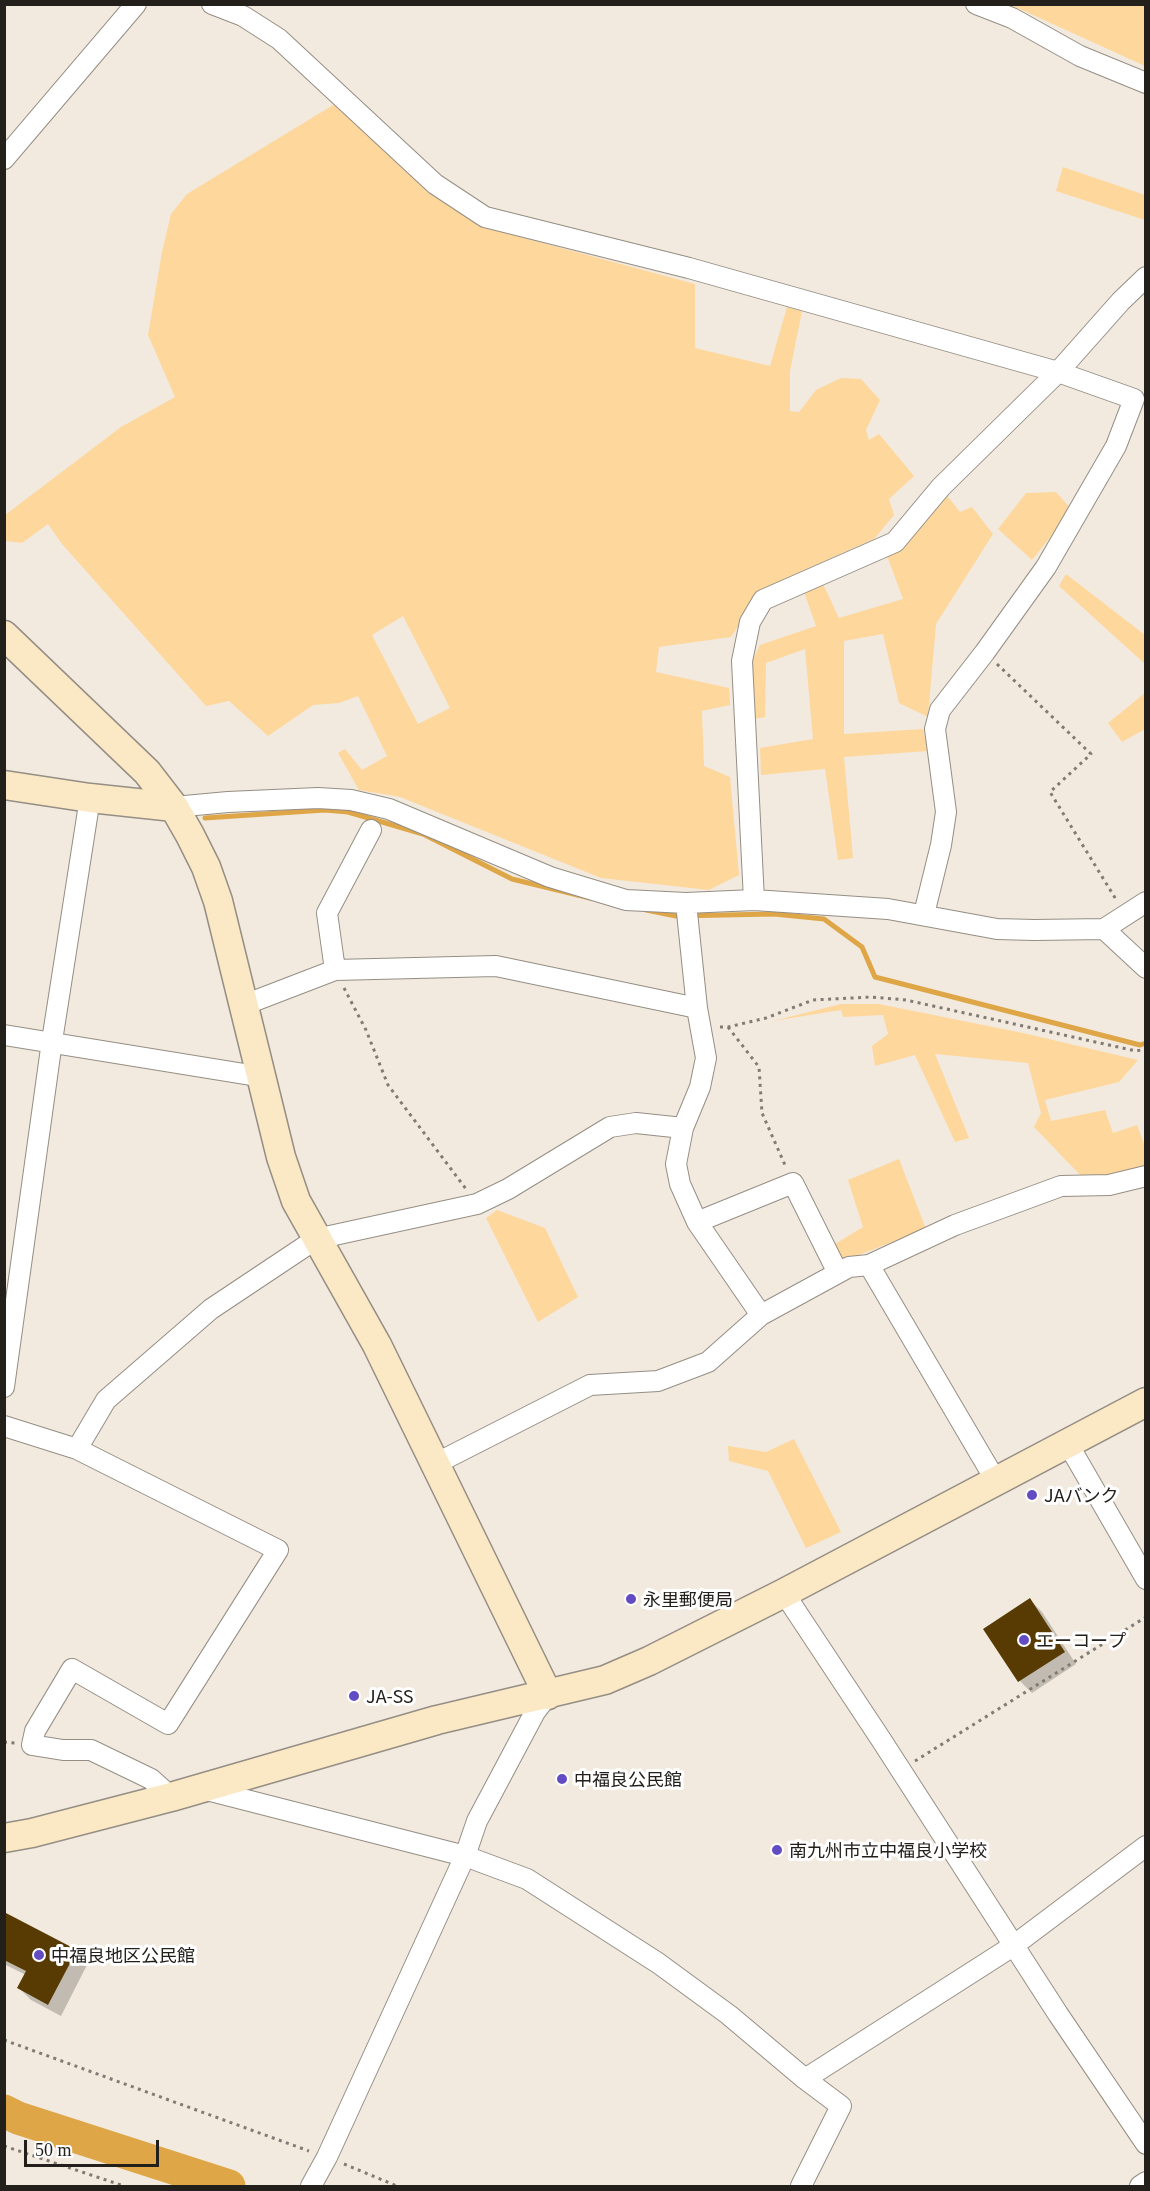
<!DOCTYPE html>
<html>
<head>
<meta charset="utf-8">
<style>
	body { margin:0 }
	#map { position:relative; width:1150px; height:2191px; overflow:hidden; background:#f2eadf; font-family:Georgia,serif }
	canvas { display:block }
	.frame { position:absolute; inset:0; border:6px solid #23201c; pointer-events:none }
	.scale { position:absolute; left:24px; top:2140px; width:135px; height:27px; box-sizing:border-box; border:3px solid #23201c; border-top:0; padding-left:8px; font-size:18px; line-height:21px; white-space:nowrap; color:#23201c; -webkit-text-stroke:4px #fff; paint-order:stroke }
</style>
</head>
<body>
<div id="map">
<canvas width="1150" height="2191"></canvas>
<div class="frame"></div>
<div class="scale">50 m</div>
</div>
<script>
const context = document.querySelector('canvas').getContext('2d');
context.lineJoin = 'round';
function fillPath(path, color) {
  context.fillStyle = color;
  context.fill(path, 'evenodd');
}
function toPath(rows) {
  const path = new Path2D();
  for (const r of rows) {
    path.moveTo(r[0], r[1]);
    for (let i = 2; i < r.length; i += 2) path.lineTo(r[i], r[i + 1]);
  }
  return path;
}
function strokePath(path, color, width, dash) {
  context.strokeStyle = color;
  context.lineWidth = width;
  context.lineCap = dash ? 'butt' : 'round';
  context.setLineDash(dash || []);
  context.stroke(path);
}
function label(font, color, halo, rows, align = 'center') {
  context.font = font + ' Georgia,"Noto Sans JP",serif';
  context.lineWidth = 6;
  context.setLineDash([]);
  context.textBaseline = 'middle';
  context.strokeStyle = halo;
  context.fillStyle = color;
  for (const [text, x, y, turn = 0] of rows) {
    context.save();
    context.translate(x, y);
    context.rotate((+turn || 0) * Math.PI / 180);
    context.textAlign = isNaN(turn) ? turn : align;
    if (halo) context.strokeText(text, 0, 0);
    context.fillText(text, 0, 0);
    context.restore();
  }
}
fillPath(toPath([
	[1011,5,1145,5,1145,66],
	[338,102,457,210,483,227,695,284,695,348,770,366,787,307,802,311,790,371,790,411,799,412,816,390,841,378,861,379,880,400,866,430,869,440,879,434,914,476,889,499,894,515,874,539,784,579,760,593,731,637,659,647,656,672,729,688,730,705,702,711,704,766,730,777,739,875,709,890,601,878,400,797,359,790,338,753,345,749,362,770,387,756,358,696,339,703,313,705,268,736,229,701,206,706,62,544,48,524,22,543,5,541,5,515,121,427,175,397,148,335,162,252,171,214,187,194],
	[403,616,450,708,418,724,372,635],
	[1063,167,1145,195,1145,220,1056,191],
	[1056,492,1072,510,1032,560,998,529,1026,493],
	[945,493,960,512,972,507,993,534,936,624,928,717,899,703,883,634,844,641,844,734,923,729,928,751,844,757,853,858,838,860,825,769,761,775,760,748,813,739,805,649,766,663,765,717,754,719,750,666,760,645,816,626,804,592,823,584,839,618,903,599,887,556],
	[1066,574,1145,635,1145,664,1059,586],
	[1145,693,1145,729,1122,742,1108,723],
	[841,1004,879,1004,1023,1033,1138,1060,1119,1082,1045,1100,1051,1121,1105,1110,1113,1133,1137,1125,1145,1147,1145,1169,1083,1178,1034,1127,1041,1113,1028,1063,935,1054,969,1138,955,1142,915,1055,875,1066,872,1046,888,1034,883,1015,843,1017,841,1010,773,1021],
	[899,1159,926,1229,843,1261,835,1244,863,1227,848,1180],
	[497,1210,545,1228,578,1297,538,1322,486,1218],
	[794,1439,841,1532,806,1548,768,1471,729,1461,728,1446,766,1452]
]), '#fed79c');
fillPath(toPath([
	[1030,1600,1042,1612,1076,1664,1032,1693,1020,1681,985,1629],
	[4,1914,76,1951,88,1963,61,2016,31,2000,19,1988,26,1975,4,1964]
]), '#0003');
strokePath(toPath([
	[205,818,325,810,348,812,423,834,512,879,590,898],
	[646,910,676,916,774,914,824,919,862,947,875,977,1140,1045,1146,1043]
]), '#dea647', 5);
strokePath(toPath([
	[4,2111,18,2118,229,2186]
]), '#dea647', 33);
fillPath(toPath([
	[1030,1598,1065,1652,1018,1682,983,1629],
	[4,1912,77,1950,48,2005,17,1988,26,1971,4,1960]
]), '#573b02');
const street = toPath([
	[212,4,243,16,279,39,435,184,485,217,689,268,1058,372,1134,399,1116,446,1046,567,985,652,940,710,935,729,946,812,941,845,924,914],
	[976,4,1012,18,1080,56,1146,83],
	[4,159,136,4],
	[174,807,228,802,318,798,351,800,389,809,550,877,626,900,686,903,754,900,888,909,997,929,1034,930,1104,929,1146,902],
	[754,900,742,661,750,622,763,600,895,542,941,487,1058,372,1121,301,1146,277],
	[1104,929,1146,968],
	[335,970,327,913,371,830],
	[244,1005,335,970,496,966,697,1008],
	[4,1035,263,1077],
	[683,1128,676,1164,680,1184,697,1222,761,1315],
	[697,1222,793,1183,838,1273],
	[869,1265,955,1225,1061,1186,1109,1185,1146,1176],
	[4,1387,52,1041,90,798],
	[4,1426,77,1449,278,1550,168,1724,72,1669,35,1731,32,1745,63,1750,91,1750,151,1779,171,1797],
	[1068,1444,1146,1579],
	[77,1449,106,1400,211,1309,316,1239,477,1204,508,1189,610,1127,636,1123,683,1128,700,1087,706,1058,697,1008,686,903],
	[435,1464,590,1385,658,1381,708,1362,761,1315,849,1267,869,1265,996,1481],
	[784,1593,882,1741,1058,2014,1146,2144],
	[203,1789,465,1856,527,1879,658,1963,729,2015,805,2079,1013,1946,1146,1846],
	[311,2186,327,2157,465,1856,477,1821,535,1712,548,1695],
	[801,2186,841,2106,805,2079],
	[1140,2186,1146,2182]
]);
const secondary = toPath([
	[4,635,147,772,174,807,190,835,206,867,218,901,281,1157,296,1201,377,1345,548,1695],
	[4,785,90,798,174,807],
	[4,1838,32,1833,171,1797,437,1720,605,1680,649,1661,784,1593,1146,1402]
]);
strokePath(street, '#958e84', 22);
strokePath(secondary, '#958e84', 31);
strokePath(toPath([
	[997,664,1091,754,1050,792,1117,901],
	[344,988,366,1030,388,1085,466,1189],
	[720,1027,728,1027,766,1018,813,1000,871,997,906,1000,1136,1051,1146,1049],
	[728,1027,759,1067,762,1113,785,1165],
	[4,1742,15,1743],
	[915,1761,1146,1617],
	[4,2040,309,2151],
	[4,2146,124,2186],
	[344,2164,397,2186]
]), '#807b74', 3, [3, 4.5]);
strokePath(street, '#fff', 20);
strokePath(secondary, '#fbe8c5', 28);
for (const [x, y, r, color] of [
	[1032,1495,6,"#634bc4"],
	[631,1599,6,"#634bc4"],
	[1024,1640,6,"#634bc4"],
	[354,1696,6,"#634bc4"],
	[562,1779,6,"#634bc4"],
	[777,1850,6,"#634bc4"],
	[39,1955,6,"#634bc4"]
]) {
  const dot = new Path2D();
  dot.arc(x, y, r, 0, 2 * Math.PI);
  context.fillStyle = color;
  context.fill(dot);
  strokePath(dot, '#fff', 2);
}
label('18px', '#23201c', '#fff', [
	["JAバンク",1044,1495],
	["永里郵便局",643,1599],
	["エーコープ",1036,1640],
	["JA-SS",366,1696],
	["中福良公民館",574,1779],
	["南九州市立中福良小学校",789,1850],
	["中福良地区公民館",51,1955]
], 'left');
</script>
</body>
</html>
